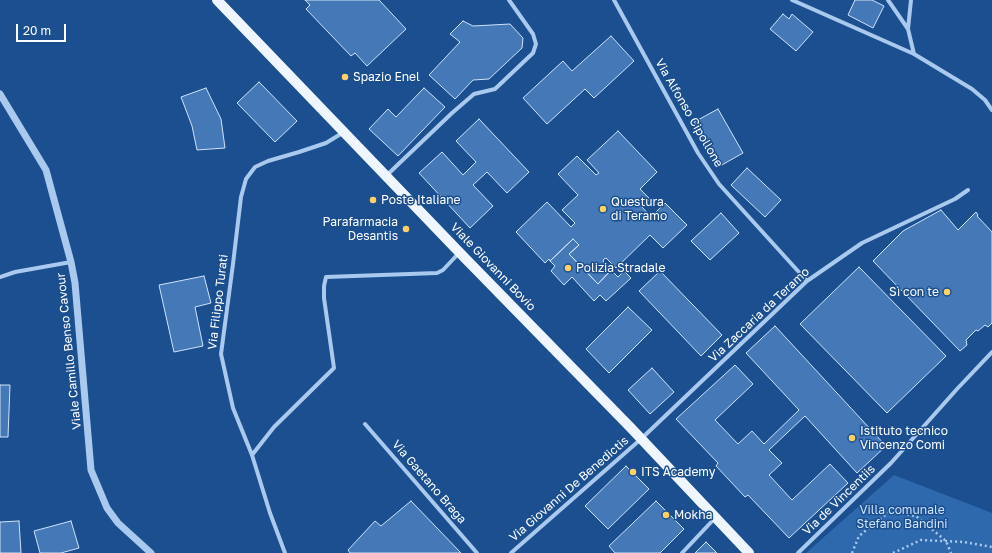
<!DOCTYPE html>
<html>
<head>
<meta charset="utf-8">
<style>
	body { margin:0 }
	#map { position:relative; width:992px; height:553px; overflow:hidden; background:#1b4f8f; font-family:"Golos Text",sans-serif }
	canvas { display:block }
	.scale { position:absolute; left:16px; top:24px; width:50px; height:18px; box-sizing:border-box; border:2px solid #fff; border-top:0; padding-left:5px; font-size:12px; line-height:14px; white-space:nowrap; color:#fff; -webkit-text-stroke:3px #1b4f8f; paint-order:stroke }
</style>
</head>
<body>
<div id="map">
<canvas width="992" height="553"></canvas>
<div class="scale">20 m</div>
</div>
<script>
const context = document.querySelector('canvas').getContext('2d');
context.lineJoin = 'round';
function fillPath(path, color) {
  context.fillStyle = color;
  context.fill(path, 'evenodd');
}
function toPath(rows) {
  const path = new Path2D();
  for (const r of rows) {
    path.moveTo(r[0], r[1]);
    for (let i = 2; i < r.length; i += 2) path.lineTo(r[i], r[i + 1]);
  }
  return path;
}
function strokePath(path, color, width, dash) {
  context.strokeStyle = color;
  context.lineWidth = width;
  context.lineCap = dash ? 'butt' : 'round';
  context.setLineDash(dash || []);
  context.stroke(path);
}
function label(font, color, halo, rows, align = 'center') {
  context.font = font + ' "Golos Text",sans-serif';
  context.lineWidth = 3;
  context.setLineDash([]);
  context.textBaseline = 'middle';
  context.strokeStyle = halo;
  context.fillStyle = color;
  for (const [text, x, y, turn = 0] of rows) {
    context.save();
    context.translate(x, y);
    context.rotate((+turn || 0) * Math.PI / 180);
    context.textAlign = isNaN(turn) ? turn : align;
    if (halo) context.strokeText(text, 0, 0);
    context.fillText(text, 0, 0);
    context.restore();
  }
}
fillPath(toPath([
	[894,475,992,513,992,553,806,553]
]), '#2e69ad');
const building = toPath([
	[305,0,379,0,406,29,367,66,355,53,351,56,306,9,310,5,305,0],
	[855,0,872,0,884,6,873,28,848,15,855,0],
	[783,14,789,19,792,14,813,32,796,51,770,29,783,14],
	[463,21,473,26,510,24,523,38,522,48,489,79,473,80,455,99,429,75,460,42,450,34,463,21],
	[611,36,634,61,594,98,585,89,547,124,523,98,563,61,572,71,611,36],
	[259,82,297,121,275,142,237,103,259,82],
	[206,88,221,119,225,148,197,150,192,126,181,97,206,88],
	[424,88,445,107,398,156,369,129,388,109,396,117,424,88],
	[718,109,743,153,720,166,694,122,718,109],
	[479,119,529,172,507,193,487,172,473,185,493,206,470,228,419,173,442,152,463,175,476,162,456,141,479,119],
	[618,131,657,172,640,189,650,199,642,207,651,217,665,203,687,225,663,248,650,235,616,268,606,258,604,259,603,261,611,270,598,284,569,254,579,245,573,239,550,261,549,259,545,263,516,232,547,202,571,227,575,223,562,210,578,195,558,174,577,156,596,175,599,173,587,160,618,131],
	[747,168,781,200,765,217,731,185,747,168],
	[941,210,958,230,976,212,978,215,977,216,992,232,992,323,988,327,985,325,978,331,976,330,966,340,967,345,960,351,873,261,903,231,941,210],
	[721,213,739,233,710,260,691,241,721,213],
	[573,239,579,245,569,254,598,284,611,270,618,277,624,271,631,278,606,301,600,295,594,301,572,277,564,285,551,271,555,266,550,261,573,239],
	[859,267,946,356,887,413,800,324,859,267],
	[660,271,722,335,701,356,639,291,660,271],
	[204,276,211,303,195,307,203,346,174,352,159,285,204,276],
	[628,307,652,330,609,373,586,349,628,307],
	[775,326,886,446,857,473,805,416,769,450,782,463,769,475,792,500,830,464,848,483,789,538,748,495,745,497,716,466,718,463,676,419,735,365,753,384,715,420,738,444,752,431,764,444,799,410,746,353,775,326],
	[652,368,674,392,650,414,628,390,652,368],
	[0,385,10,385,8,437,0,437,0,385],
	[626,466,649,489,608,529,585,506,626,466],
	[411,501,461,553,350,553,348,550,375,521,381,526,411,501],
	[656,501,684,529,660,553,615,553,609,546,656,501],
	[19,521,21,553,0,553,0,522,19,521],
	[71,521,79,548,61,553,40,553,34,531,71,521],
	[706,542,717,553,695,553,706,542]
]);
fillPath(building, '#4478b7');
strokePath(building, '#cfe3fa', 1);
strokePath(toPath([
	[852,553,859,536,889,512,916,516,946,541,951,553],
	[893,553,921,540,964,542,992,547]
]), '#a9c9ee', 2.5, [2, 3]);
strokePath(toPath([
	[614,0,698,153,719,184,807,281],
	[792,0,914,54,972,89,985,100,992,110],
	[888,0,908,29,914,54],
	[908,29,911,0],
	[387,175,452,113,474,94,495,89,533,53,536,44,533,34,509,0],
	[0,277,15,272,71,262],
	[365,424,477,553],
	[252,455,274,427,334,368,324,298,324,286,326,277,437,273,443,270,459,253],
	[285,553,270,513,252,455,233,408,221,354,233,264,241,197,246,179,255,167,268,161,299,152,326,143,344,132],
	[511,553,641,439,807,281,862,243,955,199,968,190],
	[682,553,715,518],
	[798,553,891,463,957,389,992,352]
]), '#a9c9ee', 4);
strokePath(toPath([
	[0,94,46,170,71,262,75,283,91,470,107,508,118,523,151,553]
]), '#a9c9ee', 7);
strokePath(toPath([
	[217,0,460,253,631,428,749,553]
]), '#f0f6ff', 10);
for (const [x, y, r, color] of [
	[345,77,4,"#ffd166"],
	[373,200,4,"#ffd166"],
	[603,209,4,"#ffd166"],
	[406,229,4,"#ffd166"],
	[568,268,4,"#ffd166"],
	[947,292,4,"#ffd166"],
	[852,438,4,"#ffd166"],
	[633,472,4,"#ffd166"],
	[666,515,4,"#ffd166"]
]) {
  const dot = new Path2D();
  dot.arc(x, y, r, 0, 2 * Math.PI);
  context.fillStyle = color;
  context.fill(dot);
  strokePath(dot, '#1b4f8f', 1.5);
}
label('12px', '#fff', '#1b4f8f', [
	["Spazio Enel",353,77],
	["Poste Italiane",381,200],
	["Questura",611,202],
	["di Teramo",611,216],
	["Parafarmacia",398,222,"right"],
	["Desantis",398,236,"right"],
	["Polizia Stradale",576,268],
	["Sì con te",939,292,"right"],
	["Istituto tecnico",860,431],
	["Vincenzo Comi",860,445],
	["ITS Academy",641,472],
	["Mokha",674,515]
], 'left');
label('12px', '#fff', '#1b4f8f', [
	["Via Alfonso Cipollone",689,113,60],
	["Viale Giovanni Bovio",493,267,46],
	["Via Filippo Turati",218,302,-83],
	["Via Zaccaria da Teramo",759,315,-43],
	["Viale Camillo Benso Cavour",69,351,-96],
	["Via Gaetano Braga",429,482,49],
	["Via Giovanni De Benedictis",569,489,-41],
	["Via de Vincentiis",839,500,-44]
]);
label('12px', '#cfe3fa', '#1b4f8f', [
	["Villa comunale",902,510],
	["Stefano Bandini",902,524]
]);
</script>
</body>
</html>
